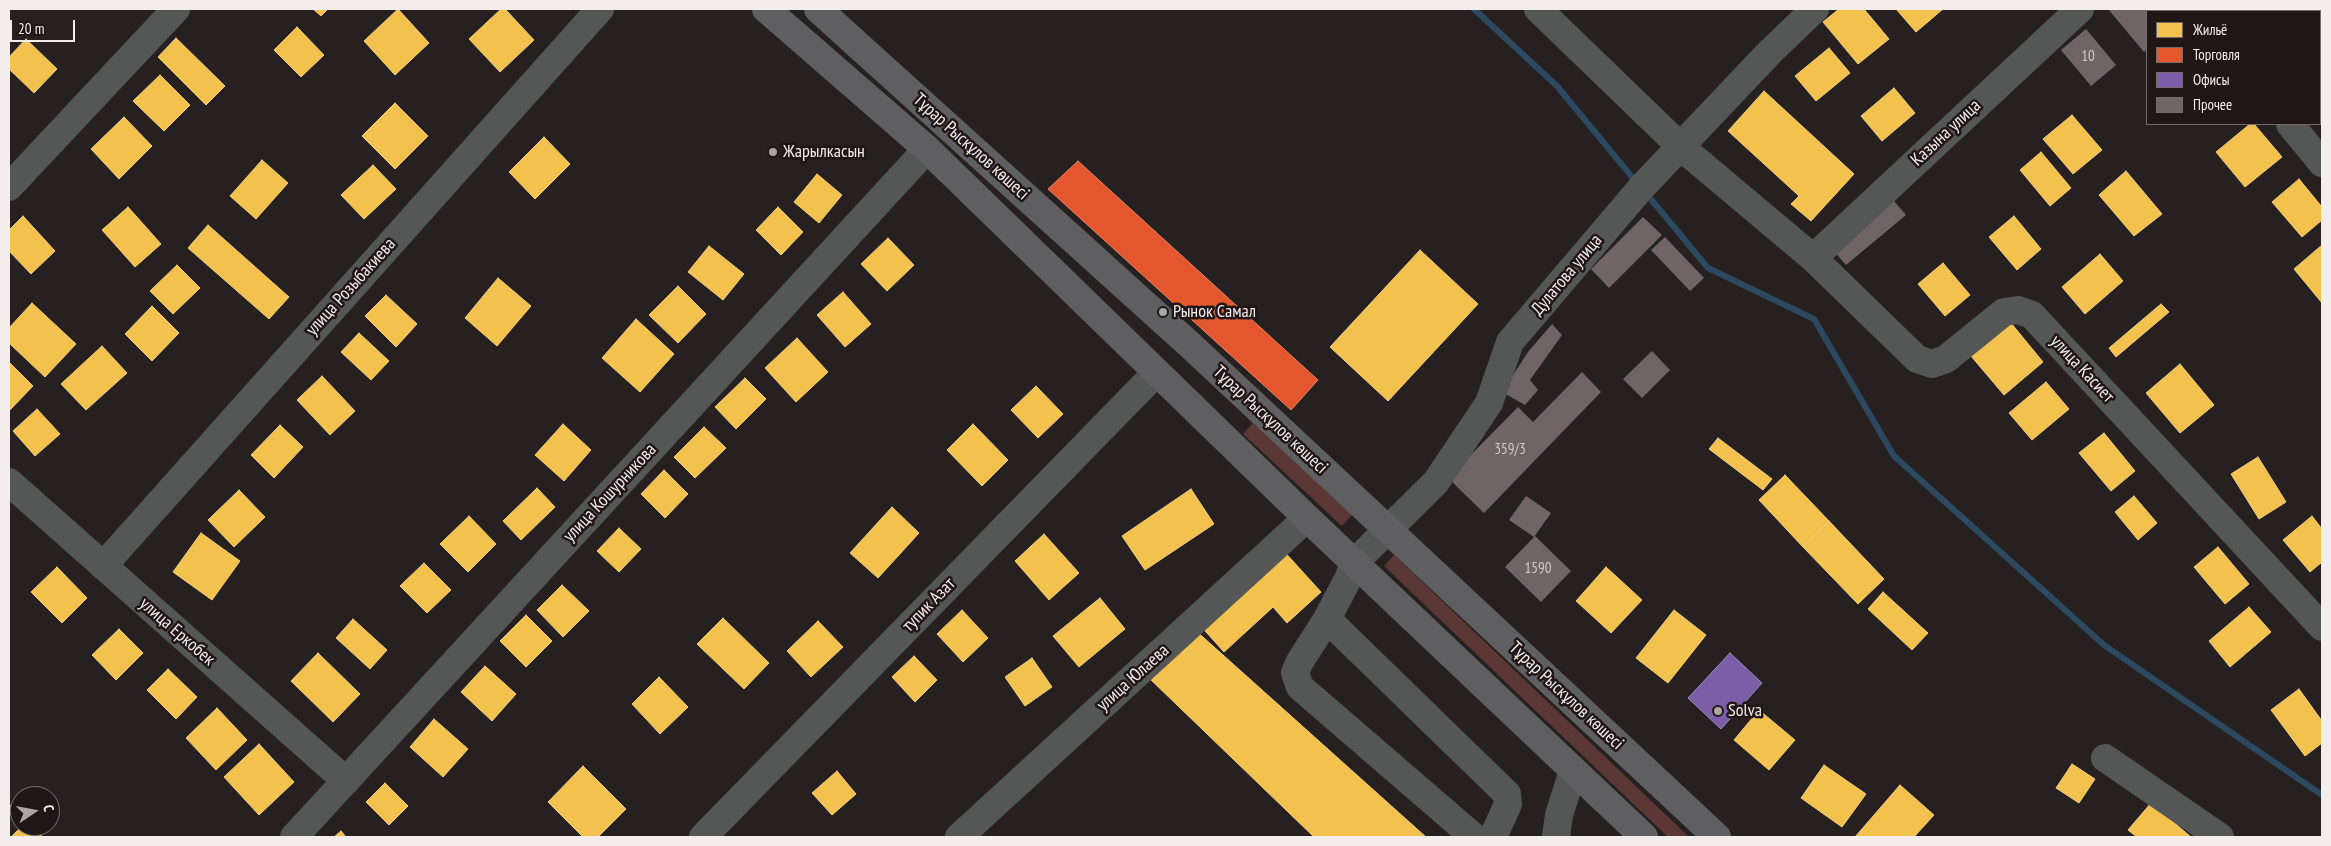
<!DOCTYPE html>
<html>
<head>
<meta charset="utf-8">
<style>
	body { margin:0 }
	#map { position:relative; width:2331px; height:846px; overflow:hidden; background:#262120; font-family:"PT Sans Narrow",sans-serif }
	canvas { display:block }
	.frame { position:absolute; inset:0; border:10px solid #f3edec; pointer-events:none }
	.legend { position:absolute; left:2146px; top:10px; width:175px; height:115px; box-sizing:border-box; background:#1f1615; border:1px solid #746c6b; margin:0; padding:6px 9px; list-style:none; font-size:15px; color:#f3edec }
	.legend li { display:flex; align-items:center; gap:10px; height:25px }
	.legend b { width:25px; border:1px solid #746c6b }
	.north { position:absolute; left:10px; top:786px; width:50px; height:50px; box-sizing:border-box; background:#1f1615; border:1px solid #746c6b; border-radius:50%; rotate:78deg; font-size:14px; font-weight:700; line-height:20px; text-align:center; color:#f3edec }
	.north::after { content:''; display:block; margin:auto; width:18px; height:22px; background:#aba6a5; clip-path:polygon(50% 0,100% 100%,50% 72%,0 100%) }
	.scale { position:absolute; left:10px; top:20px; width:65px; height:22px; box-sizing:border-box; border:2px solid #f3edec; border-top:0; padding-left:6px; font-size:15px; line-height:18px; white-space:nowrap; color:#f3edec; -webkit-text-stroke:4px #1f1615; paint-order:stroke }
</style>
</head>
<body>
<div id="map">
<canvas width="2331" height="846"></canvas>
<div class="frame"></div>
<ul class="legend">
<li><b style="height:14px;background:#f2c14e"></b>Жильё</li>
<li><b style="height:14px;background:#e4572e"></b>Торговля</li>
<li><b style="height:14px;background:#7b5ea7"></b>Офисы</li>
<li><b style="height:14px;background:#706564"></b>Прочее</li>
</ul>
<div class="north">С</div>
<div class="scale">20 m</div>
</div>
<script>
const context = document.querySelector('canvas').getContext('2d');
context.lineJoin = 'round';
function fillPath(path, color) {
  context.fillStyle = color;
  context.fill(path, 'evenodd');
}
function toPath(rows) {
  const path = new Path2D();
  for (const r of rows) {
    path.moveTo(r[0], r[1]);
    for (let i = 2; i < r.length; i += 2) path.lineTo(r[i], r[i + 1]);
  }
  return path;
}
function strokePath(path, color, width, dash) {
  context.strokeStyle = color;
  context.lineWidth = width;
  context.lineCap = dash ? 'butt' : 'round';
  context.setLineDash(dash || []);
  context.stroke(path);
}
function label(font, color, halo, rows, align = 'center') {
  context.font = font + ' "PT Sans Narrow",sans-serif';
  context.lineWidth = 5;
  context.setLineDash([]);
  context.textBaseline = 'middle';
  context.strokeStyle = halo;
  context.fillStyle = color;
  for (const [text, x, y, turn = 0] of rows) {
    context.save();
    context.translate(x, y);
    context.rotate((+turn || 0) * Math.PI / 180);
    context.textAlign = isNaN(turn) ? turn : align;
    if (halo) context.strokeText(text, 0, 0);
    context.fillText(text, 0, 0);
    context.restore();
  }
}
fillPath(toPath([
	[1253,423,1352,515,1342,526,1243,434],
	[1394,555,1689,837,1668,837,1384,566]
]), '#5b3836');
const homes = toPath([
	[313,9,328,9,321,16,313,9],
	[398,9,429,43,395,75,364,41,398,9],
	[501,9,505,9,534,40,500,72,469,39,501,9],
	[1839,9,1864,9,1889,39,1858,64,1823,22,1839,9],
	[1896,9,1943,9,1916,32,1896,9],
	[2234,9,2304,9,2301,11,2236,11,2234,9],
	[2311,9,2322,9,2322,55,2320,57,2320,11,2308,11,2311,9],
	[297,27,324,55,301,77,274,50,297,27],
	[176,38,225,86,206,105,158,57,176,38],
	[26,39,57,69,34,93,9,69,9,57,26,39],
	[1829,48,1850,73,1816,101,1795,76,1829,48],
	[160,75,190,105,164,131,133,101,160,75],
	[1894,88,1915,113,1882,141,1861,116,1894,88],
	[1764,91,1854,174,1811,221,1791,204,1799,196,1728,131,1764,91],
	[395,103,428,136,395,169,362,136,395,103],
	[2072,115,2102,150,2073,174,2043,139,2072,115],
	[124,117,152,146,119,179,91,149,124,117],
	[2250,124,2254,124,2282,157,2245,187,2216,152,2250,124],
	[544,137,570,164,535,199,509,172,544,137],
	[2041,152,2071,188,2050,206,2020,170,2041,152],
	[262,160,288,183,256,219,230,196,262,160],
	[373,165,396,189,364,219,341,195,373,165],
	[2126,171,2162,214,2134,236,2099,195,2126,171],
	[817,174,842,195,819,223,794,202,817,174],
	[2299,179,2322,207,2322,220,2302,237,2272,202,2299,179],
	[128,207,161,244,135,267,102,230,128,207],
	[778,207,803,232,781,255,756,230,778,207],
	[23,216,55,251,31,274,9,251,9,230,23,216],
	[2014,216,2041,249,2017,270,1989,237,2014,216],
	[208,225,289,297,269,319,188,248,208,225],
	[888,238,914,265,887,291,861,264,888,238],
	[2322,245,2322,303,2294,269,2322,245],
	[709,246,744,274,723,300,688,272,709,246],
	[1420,250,1478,304,1388,401,1330,347,1420,250],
	[2100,254,2123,281,2085,314,2062,287,2100,254],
	[1943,263,1970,295,1945,316,1918,284,1943,263],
	[177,265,200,288,173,314,150,291,177,265],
	[498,278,531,306,497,346,465,318,498,278],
	[678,286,706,314,678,343,649,315,678,286],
	[843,292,871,324,845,347,817,315,843,292],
	[386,295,417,324,396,347,365,316,386,295],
	[32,303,76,344,45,377,9,343,9,328,32,303],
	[2161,304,2169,312,2116,357,2109,348,2161,304],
	[152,306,179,333,152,361,125,334,152,306],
	[636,319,674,354,640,392,602,358,636,319],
	[2011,323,2043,362,2004,395,1971,356,2011,323],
	[359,333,389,361,371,380,341,352,359,333],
	[797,338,828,372,796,402,765,368,797,338],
	[102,346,127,373,86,410,61,384,102,346],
	[9,362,33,386,9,411,9,362],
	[2180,364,2214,405,2180,433,2146,393,2180,364],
	[322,376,355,411,330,435,297,400,322,376],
	[745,378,766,399,736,429,715,407,745,378],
	[2046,382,2069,409,2032,440,2009,413,2046,382],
	[1036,386,1063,414,1038,438,1011,410,1036,386],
	[37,409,60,434,35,456,13,431,37,409],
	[563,424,591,450,564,481,535,455,563,424],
	[973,424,1008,460,982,486,947,450,973,424],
	[280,425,303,447,274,478,251,455,280,425],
	[704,427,726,448,695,478,674,457,704,427],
	[2104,433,2135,471,2111,491,2079,453,2104,433],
	[1718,438,1772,479,1763,490,1709,449,1718,438],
	[2258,457,2286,502,2259,519,2231,474,2258,457],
	[664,470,688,494,665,518,641,494,664,470],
	[1785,475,1829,521,1803,547,1759,500,1785,475],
	[537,488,555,507,521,540,503,521,537,488],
	[1191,489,1214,524,1145,570,1122,536,1191,489],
	[239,490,265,517,234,547,208,520,239,490],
	[2134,496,2157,523,2138,540,2115,512,2134,496],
	[892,507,919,533,878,578,850,553,892,507],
	[469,516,496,544,468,572,440,544,469,516],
	[2312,516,2322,529,2322,562,2310,572,2283,540,2312,516],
	[1829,521,1884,579,1858,604,1803,547,1829,521],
	[619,528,641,549,619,572,597,551,619,528],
	[201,533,240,561,212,600,173,572,201,533],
	[1044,534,1079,573,1049,600,1015,561,1044,534],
	[2218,547,2249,584,2225,604,2194,567,2218,547],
	[1281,548,1321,592,1287,623,1273,607,1224,652,1198,623,1281,548],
	[424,563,451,590,427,613,400,586,424,563],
	[57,567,87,598,62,623,31,592,57,567],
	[1606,567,1642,600,1611,633,1576,601,1606,567],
	[562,585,589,611,563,637,537,610,562,585],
	[1883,592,1928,633,1912,650,1868,609,1883,592],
	[1100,598,1125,629,1079,667,1053,636,1100,598],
	[2249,607,2271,632,2230,667,2209,641,2249,607],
	[962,610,988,638,963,662,937,634,962,610],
	[1674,610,1706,635,1668,683,1636,658,1674,610],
	[526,615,552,641,526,667,500,641,526,615],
	[723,618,769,663,744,689,697,644,723,618],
	[353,619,387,650,370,669,336,638,353,619],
	[818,621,843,647,811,677,787,651,818,621],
	[119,629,143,653,116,680,92,655,119,629],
	[1194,629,1426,837,1314,837,1149,678,1194,629],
	[318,653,360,694,333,722,291,681,318,653],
	[914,656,937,680,915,702,892,677,914,656],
	[1032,658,1052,687,1025,706,1005,677,1032,658],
	[485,666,516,694,492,721,461,692,485,666],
	[168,669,197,697,176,719,147,690,168,669],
	[659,677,688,707,660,734,632,704,659,677],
	[2299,689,2322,721,2322,743,2305,756,2271,710,2299,689],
	[217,708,247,740,216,770,186,738,217,708],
	[1759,710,1795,740,1769,770,1734,740,1759,710],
	[434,719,468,749,443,777,410,747,434,719],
	[259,744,294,782,259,815,224,777,259,744],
	[2072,764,2095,779,2079,803,2056,788,2072,764],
	[1824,765,1866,794,1842,827,1801,798,1824,765],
	[583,766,626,809,598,837,583,837,548,802,583,766],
	[837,771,856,794,832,815,812,793,837,771],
	[385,783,408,806,389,825,366,802,385,783],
	[1900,785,1934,815,1914,837,1855,837,1900,785],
	[2151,803,2191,837,2137,837,2128,830,2151,803],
	[9,804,15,810,9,816,9,804],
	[22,826,40,826,45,831,40,837,11,837,22,826],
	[341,831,346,837,334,837,341,831]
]);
fillPath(homes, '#f2c14e');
strokePath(homes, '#f2ce7d', 1);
const shops = toPath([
	[1078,161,1318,380,1291,410,1048,189,1078,161]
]);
fillPath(shops, '#e4572e');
strokePath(shops, '#e88467', 1);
const offices = toPath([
	[1730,653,1762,683,1721,729,1688,698,1730,653]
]);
fillPath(offices, '#7b5ea7');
strokePath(offices, '#9f89bc', 1);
strokePath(toPath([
	[1474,9,1557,86,1637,183],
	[1645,192,1708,268,1814,319,1894,456,2104,645,2322,795]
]), '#2c495f', 6);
fillPath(toPath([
	[2108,9,2160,9,2162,11,2147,11,2147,49,2144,52],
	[2086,29,2116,65,2091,86,2061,50],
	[1888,194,1906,215,1846,265,1828,244],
	[1643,217,1662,235,1609,288,1591,269],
	[1665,237,1704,278,1690,291,1651,250],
	[1552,324,1562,335,1530,380,1538,390,1525,405,1502,392,1528,352],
	[1652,351,1670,370,1642,398,1623,379],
	[1582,372,1601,392,1484,513,1448,478,1518,407,1533,422],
	[1526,496,1551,513,1534,537,1509,520],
	[1535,536,1571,571,1541,602,1505,567]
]), '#706564');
strokePath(toPath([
	[1538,9,1681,147,1813,258,1917,359,1932,364,1946,359,2004,312,2018,310,2032,315,2322,627],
	[2195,9,2197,11],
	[2290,124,2322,163],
	[9,187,176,9],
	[1813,258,2080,9],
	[9,482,346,781],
	[103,566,600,9],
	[1327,619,1507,794,1508,804,1493,837],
	[2105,758,2220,837],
	[294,837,927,149],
	[703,837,1156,373],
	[959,837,1307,518],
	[1474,837,1300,687,1295,673,1299,663,1327,619,1349,577,1354,563,1436,482,1489,403,1510,342,1641,188,1769,53,1815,9],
	[1556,837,1559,815,1573,771]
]), '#555656', 28);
strokePath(toPath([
	[766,9,927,149,1307,518,1644,837],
	[818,9,1190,345,1717,837]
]), '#5f5f61', 28);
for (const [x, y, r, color] of [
	[773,152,5,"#aba6a5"],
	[1163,312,5,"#aba6a5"],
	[1718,711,5,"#aba6a5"]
]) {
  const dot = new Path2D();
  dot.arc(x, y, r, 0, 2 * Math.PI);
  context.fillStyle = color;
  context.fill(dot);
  strokePath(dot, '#1f1615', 2);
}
label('15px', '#d2cbca', null, [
	["10",2088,57],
	["359/3",1510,450],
	["1590",1538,569]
]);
label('18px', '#f3edec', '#1f1615', [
	["Казына улица",1946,133,-43],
	["Тұрар Рыскұлов көшесі",971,147,42],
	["Дулатова улица",1567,275,-50],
	["улица Розыбакиева",351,287,-48],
	["улица Касиет",2082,369,47],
	["Тұрар Рыскұлов көшесі",1270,420,43],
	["улица Кошурникова",610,493,-47],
	["тупик Азат",929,605,-46],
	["улица Еркобек",177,632,41],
	["улица Юлаева",1133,678,-42],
	["Тұрар Рыскұлов көшесі",1566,696,43]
]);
label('18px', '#f3edec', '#1f1615', [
	["Жарылкасын",783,152],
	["Рынок Самал",1173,312],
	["Solva",1728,711]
], 'left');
</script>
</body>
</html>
